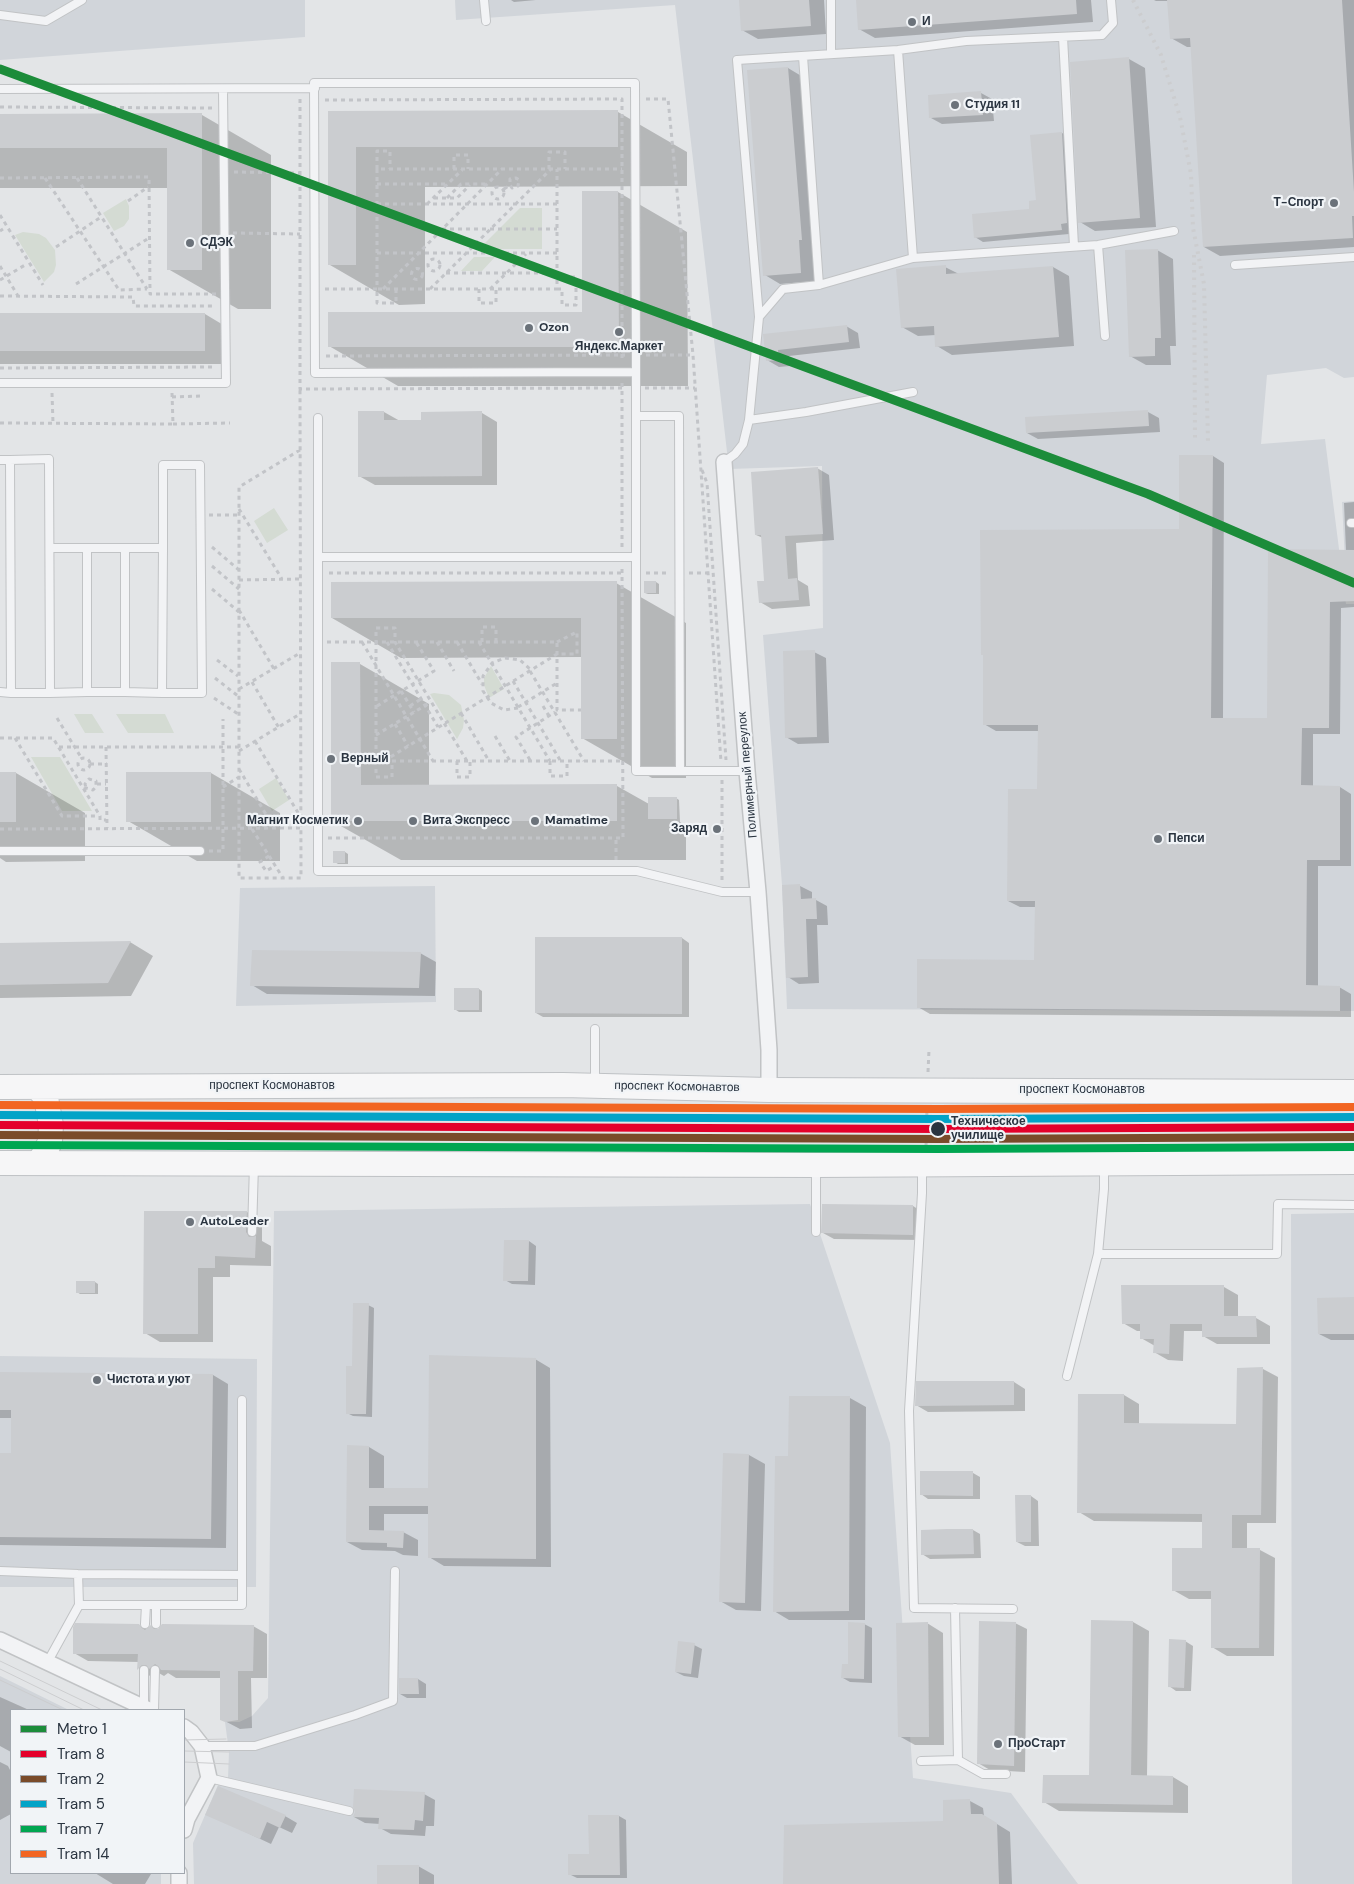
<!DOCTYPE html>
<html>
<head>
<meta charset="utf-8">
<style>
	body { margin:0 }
	#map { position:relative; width:1354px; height:1884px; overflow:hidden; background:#e3e5e7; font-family:"DM Sans",sans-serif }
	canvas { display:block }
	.legend { position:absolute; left:10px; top:1709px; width:175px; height:165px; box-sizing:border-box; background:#f1f4f7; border:1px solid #a1a7ae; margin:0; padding:6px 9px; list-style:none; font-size:15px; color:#2a3440 }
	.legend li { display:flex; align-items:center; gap:10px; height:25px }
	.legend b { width:25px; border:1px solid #a1a7ae }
</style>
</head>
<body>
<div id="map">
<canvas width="1354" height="1884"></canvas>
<ul class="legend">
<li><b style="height:6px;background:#1c8c3a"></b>Metro 1</li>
<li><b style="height:6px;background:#e4002b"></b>Tram 8</li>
<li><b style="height:6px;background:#7a4b2a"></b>Tram 2</li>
<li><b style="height:6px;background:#02a3c7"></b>Tram 5</li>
<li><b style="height:6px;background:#00a651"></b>Tram 7</li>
<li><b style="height:6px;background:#f26522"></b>Tram 14</li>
</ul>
</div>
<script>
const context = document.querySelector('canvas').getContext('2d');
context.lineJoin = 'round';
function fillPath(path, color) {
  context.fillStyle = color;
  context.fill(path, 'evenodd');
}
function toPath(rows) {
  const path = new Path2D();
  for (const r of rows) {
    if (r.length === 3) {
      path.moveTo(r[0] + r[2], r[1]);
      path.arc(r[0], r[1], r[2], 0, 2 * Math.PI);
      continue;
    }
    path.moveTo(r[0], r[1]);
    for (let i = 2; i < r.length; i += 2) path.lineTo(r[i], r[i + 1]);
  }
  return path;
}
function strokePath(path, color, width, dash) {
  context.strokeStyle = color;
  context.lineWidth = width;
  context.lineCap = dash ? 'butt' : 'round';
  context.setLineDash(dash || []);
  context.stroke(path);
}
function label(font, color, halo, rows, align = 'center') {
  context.font = font + ' "DM Sans",sans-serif';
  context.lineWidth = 4.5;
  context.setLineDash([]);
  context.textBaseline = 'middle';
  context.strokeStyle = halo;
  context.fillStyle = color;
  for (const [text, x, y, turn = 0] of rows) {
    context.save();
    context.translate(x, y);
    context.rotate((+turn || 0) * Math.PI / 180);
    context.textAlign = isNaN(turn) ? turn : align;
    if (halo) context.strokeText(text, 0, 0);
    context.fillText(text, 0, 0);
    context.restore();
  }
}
fillPath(toPath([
	[0,0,305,0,305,37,0,60],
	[455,0,1354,0,1354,377,1344,378,1326,368,1267,375,1261,444,1325,439,1346,604,1354,604,1354,1011,787,1009,782,885,763,635,823,628,822,466,729,469,675,5,456,20],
	[1354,501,1354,601,1347,601,1342,502],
	[435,886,436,1002,236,1006,240,888],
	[810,1204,890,1443,913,1778,1011,1793,1078,1884,194,1884,193,1843,218,1785,228,1778,229,1752,225,1722,239,1722,252,1716,268,1698,274,1211],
	[1354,1213,1354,1884,1292,1884,1291,1214],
	[0,1356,257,1359,256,1587,0,1587],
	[0,1676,69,1710,11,1710,11,1873,161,1873,161,1884,0,1884]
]), '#d1d5da');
fillPath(toPath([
	[126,199,129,206,129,219,124,226,114,231,103,213],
	[520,208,542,208,542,249,479,249],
	[23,232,39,234,46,238,55,250,56,265,54,272,44,282,15,235],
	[474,257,495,257,482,271,461,271],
	[274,508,288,530,267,543,254,521],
	[491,666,504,689,489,698,484,685,484,678],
	[434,693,449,695,461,705,464,720,463,728,457,739,430,694],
	[74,714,92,714,104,733,85,733],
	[116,714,165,714,174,733,128,733],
	[31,757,60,757,92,811,62,811],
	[276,778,289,800,272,811,259,789]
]), '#d4dbd3');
fillPath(toPath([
	[511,0,536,0,514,2],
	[740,0,824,0,826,34,758,39,742,30],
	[857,0,1091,0,1093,22,875,38,859,29],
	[1154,0,1354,0,1354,247,1220,256,1204,247,1192,47,1187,47,1171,38,1169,1,1156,1],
	[1129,59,1145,68,1156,227,1095,231,1080,222],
	[788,68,803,77,816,281,780,284,765,275],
	[981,93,992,99,994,121,942,124,931,118],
	[329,112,618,112,687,152,687,186,425,187,425,304,399,305,330,265],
	[0,115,202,115,271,155,271,309,238,309,168,269,168,188,0,188],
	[1062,133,1070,138,1074,227,1069,228,1069,234,983,242,975,237,1031,210,1037,201,1031,136],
	[618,192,687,232,688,386,398,386,329,346,583,313],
	[1157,250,1173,259,1176,346,1170,346,1171,365,1146,365,1130,356],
	[945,267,959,274,1053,267,1069,276,1074,346,952,355,937,346,936,335,918,336,902,327],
	[0,314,205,314,230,329,230,364,0,364],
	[846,326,858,333,860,348,789,356,790,366,779,367,767,360,765,335],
	[384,412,400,421,423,421,482,413,497,422,497,485,375,485,359,476],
	[1148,412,1159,418,1160,432,1038,439,1027,433],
	[1213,456,1224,463,1223,719,1268,719,1346,551,1344,503,1354,502,1354,607,1341,608,1340,734,1313,734,1313,787,1340,787,1351,794,1351,866,1318,866,1318,987,1339,987,1351,994,1351,1017,930,1014,918,1007,1035,961,1036,907,1020,907,1008,901,1038,790,1039,731,996,731,984,724,1180,530],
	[817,468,829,475,834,540,796,543,798,580,808,586,810,606,772,609,760,602,766,582,763,538,756,535],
	[656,582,659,584,659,594,648,594,645,593],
	[616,583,686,623,686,778,652,778,582,738,582,657,401,658,332,618],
	[814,652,826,658,829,743,798,744,786,737],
	[360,664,429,704,429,786,617,786,649,804,676,798,679,800,680,822,686,826,686,860,401,860,332,821],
	[0,773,16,773,85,813,85,861,6,862,0,858],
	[211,773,280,813,280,861,197,861,128,821],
	[345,852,348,854,348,864,338,864,335,862],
	[800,886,812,892,812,900,816,900,827,906,828,925,817,925,819,983,799,984,788,977],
	[682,938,689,943,689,1017,543,1017,536,1013],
	[130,942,153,956,131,996,0,998,0,944],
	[420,953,436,962,435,996,267,994,252,985],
	[456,989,479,989,482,991,482,1012,459,1012,456,1010],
	[913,1206,924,1213,923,1240,834,1239,823,1233],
	[145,1212,247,1212,262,1222,262,1241,271,1246,271,1266,230,1265,230,1277,213,1277,213,1342,160,1342,145,1333],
	[529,1241,536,1246,535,1285,512,1284,505,1280],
	[95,1282,98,1284,98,1294,80,1294,77,1292],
	[1224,1287,1238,1295,1238,1318,1256,1318,1270,1326,1270,1344,1217,1344,1203,1336,1203,1331,1184,1331,1183,1361,1168,1360,1154,1352,1155,1346,1141,1338,1141,1331,1137,1331,1123,1323],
	[1354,1299,1354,1340,1331,1340,1319,1334],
	[368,1305,374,1308,372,1417,353,1416,347,1413],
	[535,1359,550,1368,551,1567,444,1566,429,1557,429,1514,384,1514,384,1531,403,1532,418,1540,418,1556,403,1555,395,1551,362,1550,347,1542,369,1447,384,1456,384,1490,429,1490],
	[1239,1369,1263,1369,1278,1377,1276,1523,1247,1523,1247,1550,1260,1550,1275,1558,1274,1656,1227,1656,1212,1647,1212,1599,1189,1599,1173,1590,1203,1549,1204,1522,1094,1521,1079,1512,1124,1395,1139,1404,1139,1424,1237,1425],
	[0,1373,213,1375,228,1384,226,1548,0,1545,0,1454,12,1454,12,1418,0,1418],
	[1014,1382,1025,1389,1025,1411,928,1412,916,1405],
	[850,1398,866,1407,865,1620,789,1620,774,1611,790,1457],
	[724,1454,749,1455,765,1464,761,1611,736,1610,720,1601],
	[973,1473,980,1477,980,1499,928,1499,921,1494],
	[1031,1496,1038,1501,1039,1546,1025,1546,1017,1542],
	[973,1530,980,1534,981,1558,930,1559,922,1554],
	[1092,1621,1133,1622,1149,1631,1147,1776,1173,1777,1188,1786,1188,1813,1059,1811,1044,1802,1090,1777],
	[927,1623,943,1633,944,1745,915,1745,899,1736],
	[1015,1623,1027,1629,1025,1772,990,1770,978,1763],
	[864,1624,872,1628,872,1683,850,1682,843,1678],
	[139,1625,147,1630,151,1626,158,1630,253,1626,267,1634,267,1678,251,1678,252,1728,240,1729,221,1719,221,1678,176,1678,168,1673,164,1676,157,1672,152,1677,139,1670,139,1662,88,1661,74,1653],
	[1185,1641,1193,1646,1191,1691,1176,1691,1169,1686],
	[694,1645,702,1649,698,1678,684,1676,676,1672],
	[418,1679,426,1684,426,1698,407,1698,400,1694],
	[0,1697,29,1710,11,1710,11,1752,0,1746],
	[0,1762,8,1766,11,1772,11,1814,0,1820],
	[424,1794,435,1800,434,1826,426,1826,425,1836,391,1834,380,1828,380,1824,365,1823,354,1817],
	[970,1801,983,1808,984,1816,1010,1832,1012,1884,947,1884],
	[207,1814,285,1816,297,1823,292,1833,279,1827,271,1844],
	[619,1816,626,1820,627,1878,577,1878,569,1874,590,1855],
	[418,1866,434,1875,434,1884,378,1884],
	[95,1873,149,1873,151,1874,145,1884,113,1884]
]), '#0003');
fillPath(toPath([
	[739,0,809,0,811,26,741,31],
	[856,0,1076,0,1077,14,858,30],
	[1167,0,1342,0,1354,192,1354,216,1352,216,1353,238,1203,247,1190,38,1170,39],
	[1129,57,1140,218,1078,223,1070,62],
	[788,67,802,240,799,240,801,273,763,276,747,70],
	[981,91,983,115,929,118,928,95],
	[618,110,618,147,356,147,356,265,328,265,328,111],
	[202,113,202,270,167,270,167,148,0,148,0,114],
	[1062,132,1067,223,1061,224,1062,230,974,238,972,214,1029,209,1029,201,1036,200,1030,135],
	[582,191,618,191,619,347,328,347,328,312,582,312],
	[1158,249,1161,338,1155,338,1155,356,1129,357,1125,250],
	[946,265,946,274,1053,266,1059,337,935,347,934,326,901,328,896,269],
	[0,313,205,313,205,351,0,351],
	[847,325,849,342,778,350,779,360,766,361,763,334],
	[1148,410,1149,426,1026,433,1025,417],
	[358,411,384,411,384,420,421,420,421,412,482,411,482,476,358,477],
	[1179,455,1213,455,1211,718,1267,718,1268,549,1354,550,1354,601,1330,602,1329,728,1302,728,1301,785,1340,786,1340,860,1307,860,1306,985,1340,986,1340,1011,917,1008,917,959,1034,960,1035,901,1007,901,1008,789,1037,789,1038,725,983,725,983,655,981,655,980,530,1179,529],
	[818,467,823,534,785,536,788,579,797,578,799,600,759,603,757,581,764,581,761,535,755,535,751,472],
	[617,581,617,739,581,739,581,618,331,618,331,582],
	[644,581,656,581,656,593,644,593],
	[815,650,817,737,785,738,783,651],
	[331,662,360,662,361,785,617,784,617,821,331,821],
	[0,772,16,772,16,822,0,822],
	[126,772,211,772,211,822,126,822],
	[648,797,677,797,677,819,648,819],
	[333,851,345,851,345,863,333,863],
	[800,884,801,899,816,898,817,919,806,919,808,977,786,978,782,885],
	[535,937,682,937,682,1014,535,1013],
	[131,941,108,983,0,985,0,943],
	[252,950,421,952,419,988,250,986],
	[454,988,479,988,479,1010,454,1010],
	[822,1204,913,1205,913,1235,821,1233],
	[144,1211,247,1211,246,1232,249,1237,256,1236,255,1258,215,1256,215,1268,198,1268,198,1334,143,1334],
	[504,1240,529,1240,528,1281,503,1281],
	[76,1281,95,1281,95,1293,76,1293],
	[1121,1285,1224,1285,1224,1316,1256,1316,1257,1337,1202,1337,1202,1324,1170,1324,1169,1354,1153,1353,1154,1339,1140,1339,1140,1324,1122,1324],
	[1354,1297,1354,1334,1318,1334,1317,1298],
	[353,1303,369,1303,366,1414,346,1414,346,1366,352,1366],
	[429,1355,536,1358,536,1559,428,1558,428,1506,369,1506,369,1530,404,1531,403,1548,387,1547,387,1543,346,1542,347,1445,369,1446,369,1488,428,1488],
	[1263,1367,1261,1515,1232,1515,1232,1548,1260,1548,1259,1648,1211,1648,1211,1591,1172,1591,1172,1548,1202,1548,1202,1514,1077,1513,1078,1394,1124,1394,1124,1423,1236,1424,1237,1368],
	[0,1372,213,1374,211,1539,0,1537,0,1453,11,1453,11,1410,0,1410],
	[916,1381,1014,1381,1014,1405,915,1406],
	[789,1396,850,1396,849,1611,773,1612,775,1456,788,1456],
	[723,1453,749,1454,745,1603,719,1602],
	[920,1471,973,1471,973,1496,920,1495],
	[1015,1495,1031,1495,1031,1542,1016,1542],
	[947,1529,973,1529,974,1554,921,1555,921,1530],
	[1091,1620,1133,1621,1131,1775,1173,1776,1173,1805,1042,1803,1043,1775,1089,1775],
	[979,1621,1016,1622,1014,1766,977,1764],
	[848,1622,865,1623,864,1679,841,1678,842,1664,848,1664],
	[928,1622,929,1737,898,1737,896,1623],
	[75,1623,139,1624,142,1628,145,1630,151,1625,154,1629,158,1629,162,1624,254,1625,253,1671,238,1671,238,1720,225,1722,220,1720,220,1671,161,1670,158,1666,155,1664,149,1669,146,1665,142,1665,137,1670,138,1654,73,1654,73,1627],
	[1169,1639,1186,1640,1184,1688,1168,1687],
	[678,1641,695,1643,691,1674,675,1672],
	[399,1678,418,1678,419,1694,399,1694],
	[218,1786,286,1815,280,1828,267,1822,260,1839,205,1815],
	[354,1789,425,1792,423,1821,415,1820,414,1830,378,1829,379,1818,353,1817,355,1812,353,1807],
	[970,1799,971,1814,982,1814,997,1823,999,1884,783,1884,784,1825,943,1821,943,1800],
	[588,1815,619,1815,620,1875,568,1875,568,1854,589,1854],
	[377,1865,419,1865,419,1884,377,1884]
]), '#cbcdd0');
const lane = toPath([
	[484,0,486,21],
	[831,0,831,54],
	[0,15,46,21,82,0],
	[1063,37,1074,246],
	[898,50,913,258],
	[803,56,819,285],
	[0,89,315,88],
	[1098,245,1105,336],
	[1235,265,1354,257],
	[759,317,737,60,898,50,966,41,1102,35,1113,23,1111,0],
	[636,372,315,373,314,83,635,83,636,355,636,416],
	[0,383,226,383,223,89],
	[318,418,318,871,637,871,722,892,758,892],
	[749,420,759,317,783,289,819,285,913,258,1098,245,1174,231],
	[0,460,10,460,49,459,50,693,11,693,10,460],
	[724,462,735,454,743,444,749,420,806,412,913,392],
	[1351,523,1354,523],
	[50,548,163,548,162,693,202,693,200,465,163,465,163,548],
	[87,548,87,692,125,692],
	[125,548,125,692,162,693],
	[318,557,636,557],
	[0,692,11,693],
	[50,693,87,692],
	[680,771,636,771,636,416,679,416,680,771,747,771],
	[0,851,200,851],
	[595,1082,595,1029],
	[922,1166,922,1193,909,1411,914,1608,1013,1609],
	[816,1167,816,1232],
	[252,1232,254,1165],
	[1098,1254,1277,1254,1278,1204,1354,1205],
	[1067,1376,1098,1254,1104,1189,1104,1165],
	[0,1571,78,1574,241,1575],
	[79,1605,242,1605,242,1400],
	[955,1608,958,1760],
	[145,1624,146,1605],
	[156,1624,156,1605],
	[47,1663,79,1605,78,1574],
	[144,1670,144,1708],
	[154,1710,155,1670],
	[202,1746,255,1746,355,1715,393,1701,395,1571],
	[921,1761,958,1760,983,1774,1006,1774],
	[209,1778,349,1811]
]);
const street = toPath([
	[724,462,747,771,758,892,769,1050,769,1090],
	[0,1640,149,1710],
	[184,1727,191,1732,202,1746,209,1778,187,1819,184,1830],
	[179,1873,179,1884]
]);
const primary = toPath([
	[0,1087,563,1085,769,1090,1354,1092],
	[37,1087,46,1098,51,1125,50,1142,39,1163],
	[0,1163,816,1165,1354,1162]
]);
strokePath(lane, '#c1c3c5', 10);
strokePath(street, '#c1c3c5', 18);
strokePath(primary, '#bfc2c5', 26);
strokePath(toPath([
	[300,99,300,389,624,388],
	[646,99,668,99,693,355,721,762],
	[325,100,622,99,622,362],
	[0,107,212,108],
	[377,169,377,151,390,151,390,169],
	[454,169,454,155,468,155,468,169],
	[549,169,549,152,565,152,565,169],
	[234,172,300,173],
	[0,178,149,177,150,294,216,294],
	[45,178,119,290,147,289],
	[77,178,147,289],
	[377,184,447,184],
	[498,193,6],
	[504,189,510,185,512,188,518,186,519,180,516,178,510,179,510,185],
	[434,198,457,198,470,185],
	[447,198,461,184,487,184],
	[128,201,148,187],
	[377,204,557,204],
	[427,204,462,170],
	[0,215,43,285],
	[442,229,557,229],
	[0,231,3,229],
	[233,233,300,234],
	[56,247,101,217],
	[377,253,557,253],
	[434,265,6],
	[0,266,18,296],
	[417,274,5.5],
	[446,273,557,273],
	[0,280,25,265],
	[76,284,149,238],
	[325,289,377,289,377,169,622,169],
	[383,289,502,169],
	[396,289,396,303,377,303,377,289,557,289,557,169],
	[430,289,551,169],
	[479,289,479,303,496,303,496,289],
	[490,289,526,254],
	[557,289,562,289,562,305,576,305,576,277,558,277],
	[0,296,133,297,134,306,214,306],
	[646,355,693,355],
	[326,356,625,355],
	[0,368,214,367,214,365],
	[622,383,622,547],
	[645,388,695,388],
	[52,393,53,423],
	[172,397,201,396],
	[0,423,173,424,172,393],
	[173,424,230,423],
	[300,450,239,487,239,878,301,878,300,389],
	[702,470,707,483,726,760],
	[239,509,282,579],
	[209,515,239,515],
	[212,547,239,570],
	[212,566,239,589],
	[329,573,622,573],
	[646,573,670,573],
	[689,573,708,573],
	[239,580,301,579],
	[212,589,239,612],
	[239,610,274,669],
	[327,642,376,642,376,761,622,761],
	[362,642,433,761],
	[387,642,438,727],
	[437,642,454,671],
	[457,642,482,684],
	[479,642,550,761],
	[482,642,482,627,496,627,496,642],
	[217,660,238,676],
	[530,671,584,761],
	[215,678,238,696],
	[513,681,560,760],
	[252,682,279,728],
	[239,689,300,653],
	[401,691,414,712],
	[214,698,238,714],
	[377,706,434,671,416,642],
	[410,706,421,699],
	[543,706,549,716],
	[518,707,557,683],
	[518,708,504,710,491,703,483,691,483,676,492,663,505,658,520,660,531,670],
	[461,713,489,761],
	[57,718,82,759],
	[395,724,408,746],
	[376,735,431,702],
	[495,736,510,761],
	[0,738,53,738,100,816,100,820,106,820],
	[15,738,62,816,99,816],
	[255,741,300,816],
	[59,747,239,747],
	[106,747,107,828],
	[239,751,300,714],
	[84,764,6],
	[530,760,516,737,555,712],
	[376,761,376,777,392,777,392,761],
	[384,761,557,654,577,654,577,632,557,642],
	[457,761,457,777,470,777,470,761],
	[467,761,395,642,395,628,376,628,376,642,557,642,557,710,581,710],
	[550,761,550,776,567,776,567,761],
	[90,764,107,764],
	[239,769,274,828],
	[722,780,722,882],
	[97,784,106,784],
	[223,787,239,777],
	[84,789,86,788,93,790,96,787,96,781,89,779,85,784,86,788],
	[0,829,302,828],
	[252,829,283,878],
	[328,838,623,838,622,568],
	[209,851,223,851,223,719],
	[269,856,260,862,266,871,275,866],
	[616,860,616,838],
	[928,1072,929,1050],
	[926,1147,927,1108]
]), '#c2c4c8', 3, [4, 4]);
strokePath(lane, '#f2f3f5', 8);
strokePath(street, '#f2f3f5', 15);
strokePath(primary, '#f6f6f7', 24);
strokePath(toPath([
	[0,1661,102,1710],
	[0,1669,84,1710],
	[0,1680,63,1710],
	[184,1740,226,1739],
	[184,1751,229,1752],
	[184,1762,229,1764]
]), '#cccdcf', 1);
strokePath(toPath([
	[1133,0,1161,55,1180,117,1191,174,1193,228,1204,284,1208,441],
	[1194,255,1195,439]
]), '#cccdcf', 4, [2.5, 5]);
strokePath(toPath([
	[0,1125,938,1129,1354,1127]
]), '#e4002b', 8);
strokePath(toPath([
	[0,1135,938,1139,1354,1137]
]), '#7a4b2a', 8);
strokePath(toPath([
	[0,1115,938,1119,1354,1117]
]), '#02a3c7', 8);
strokePath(toPath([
	[0,1145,938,1149,1354,1147]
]), '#00a651', 8);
strokePath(toPath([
	[0,1105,938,1109,1354,1107]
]), '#f26522', 8);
strokePath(toPath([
	[0,69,1148,494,1354,583]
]), '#1c8c3a', 9);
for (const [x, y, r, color] of [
	[912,22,5,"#6b727a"],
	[955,105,5,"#6b727a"],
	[1334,203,5,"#6b727a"],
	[190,243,5,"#6b727a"],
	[529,328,5,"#6b727a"],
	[619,332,5,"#6b727a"],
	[331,759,5,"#6b727a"],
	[358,821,5,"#6b727a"],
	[413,821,5,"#6b727a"],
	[535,821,5,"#6b727a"],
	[717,829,5,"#6b727a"],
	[1158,839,5,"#6b727a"],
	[938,1129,8,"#2a3440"],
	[190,1222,5,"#6b727a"],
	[97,1380,5,"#6b727a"],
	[998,1744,5,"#6b727a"]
]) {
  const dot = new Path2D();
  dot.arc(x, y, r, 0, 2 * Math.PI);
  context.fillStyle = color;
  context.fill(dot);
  strokePath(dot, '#f1f4f7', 2);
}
label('bold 12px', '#2a3440', '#f1f4f7', [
	["И",922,22],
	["Студия 11",965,105],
	["Т-Спорт",1324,203,"right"],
	["СДЭК",200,243],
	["Ozon",539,328],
	["Яндекс.Маркет",619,347,"center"],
	["Верный",341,759],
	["Магнит Косметик",348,821,"right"],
	["Вита Экспресс",423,821],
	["Mamatime",545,821],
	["Заряд",707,829,"right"],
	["Пепси",1168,839],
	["AutoLeader",200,1222],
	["Чистота и уют",107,1380],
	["ПроСтарт",1008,1744]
], 'left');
label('12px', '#2a3440', '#f1f4f7', [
	["Полимерный переулок",748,775,-95],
	["проспект Космонавтов",272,1086],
	["проспект Космонавтов",677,1087,1],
	["проспект Космонавтов",1082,1090]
]);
label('bold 12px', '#2a3440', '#f1f4f7', [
	["Техническое",951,1122],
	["училище",951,1136]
], 'left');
</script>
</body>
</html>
